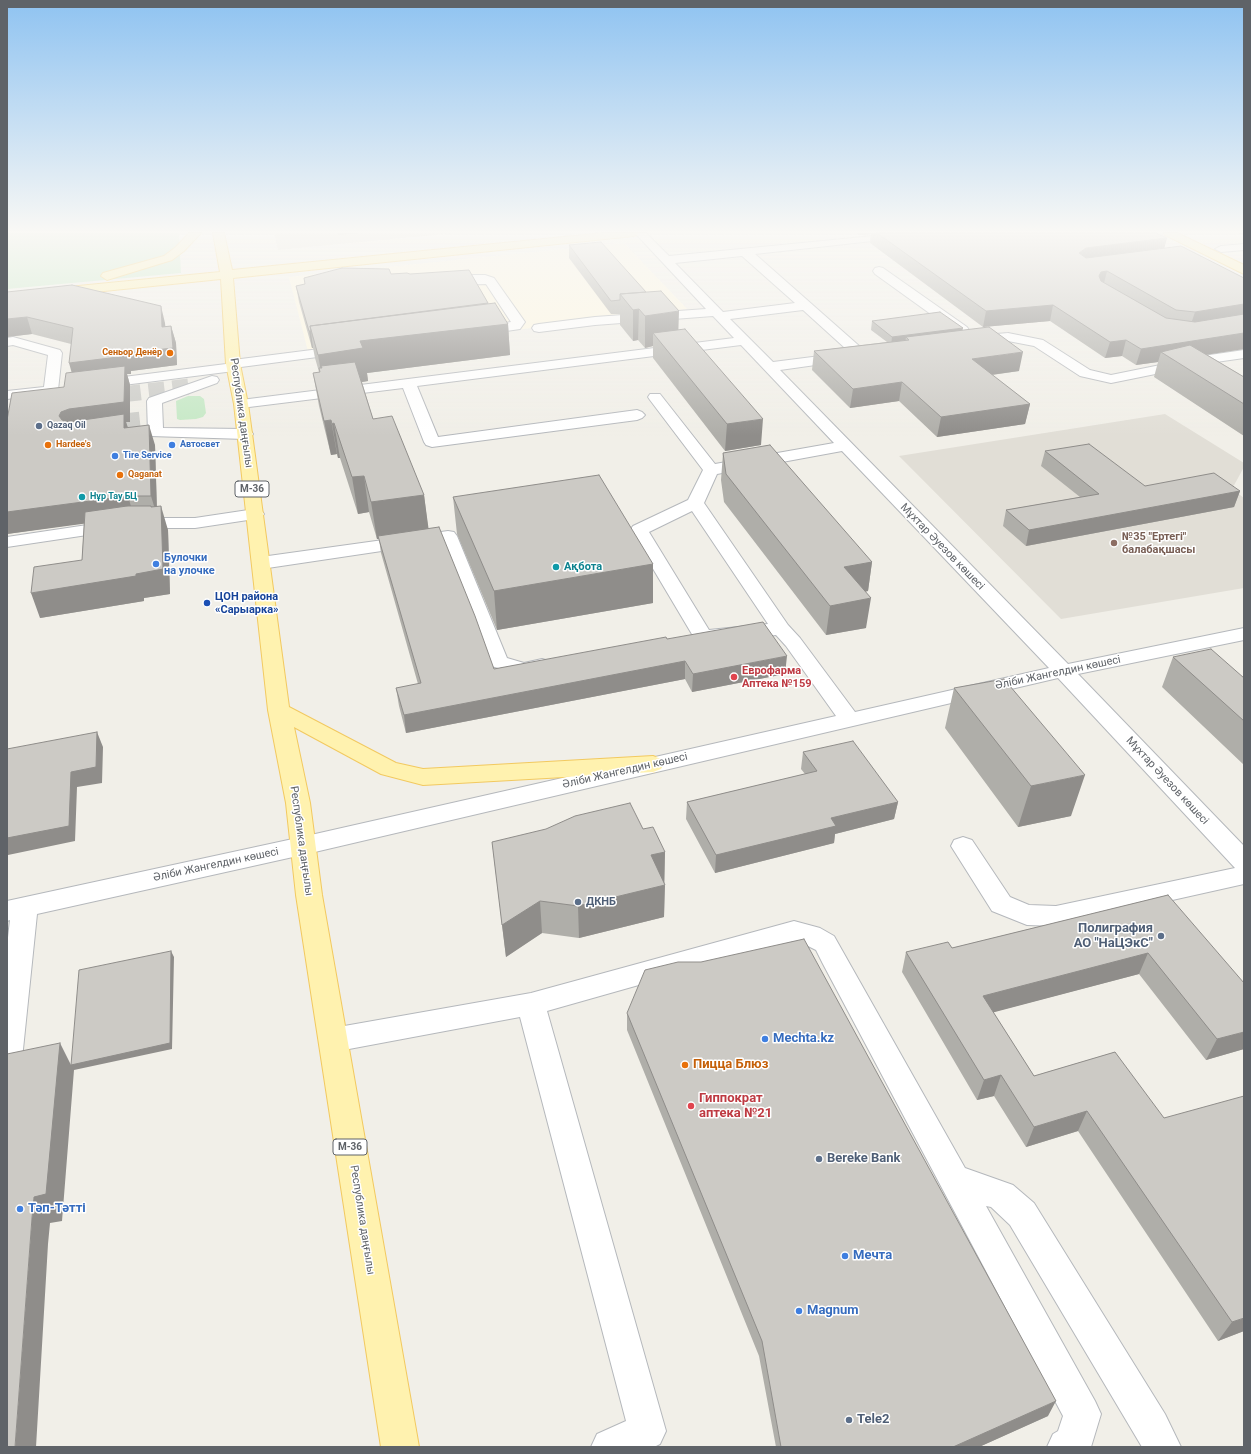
<!DOCTYPE html>
<html>
<head>
<meta charset="utf-8">
<style>
	body { margin:0 }
	#map { position:relative; width:1251px; height:1454px; overflow:hidden; background:#f1efe8; font-family:Roboto,sans-serif }
	canvas { display:block }
	.frame { position:absolute; inset:0; border:8px solid #5f6368; pointer-events:none }
</style>
</head>
<body>
<div id="map">
<canvas width="1251" height="1454"></canvas>
<div class="frame"></div>
</div>
<script>
const context = document.querySelector('canvas').getContext('2d');
context.lineJoin = 'round';
function fillPath(path, color) {
  context.fillStyle = color;
  context.fill(path, 'evenodd');
}
function toPath(rows) {
  const path = new Path2D();
  for (const r of rows) {
    path.moveTo(r[0], r[1]);
    for (let i = 2; i < r.length; i += 2) path.lineTo(r[i], r[i + 1]);
  }
  return path;
}
function strokePath(path, color, width, dash) {
  context.strokeStyle = color;
  context.lineWidth = width;
  context.lineCap = dash ? 'butt' : 'round';
  context.setLineDash(dash || []);
  context.stroke(path);
}
function label(font, color, halo, rows, align = 'center') {
  context.font = font + ' Roboto,sans-serif';
  context.lineWidth = 3;
  context.setLineDash([]);
  context.textBaseline = 'middle';
  context.strokeStyle = halo;
  context.fillStyle = color;
  for (const [text, x, y, turn = 0] of rows) {
    context.save();
    context.translate(x, y);
    context.rotate((+turn || 0) * Math.PI / 180);
    context.textAlign = isNaN(turn) ? turn : align;
    if (halo) context.strokeText(text, 0, 0);
    context.fillText(text, 0, 0);
    context.restore();
  }
}
fillPath(toPath([
	[624,243,687,309,309,355,289,277]
]), '#fef7e0');
fillPath(toPath([
	[274,233,455,233,278,250],
	[1165,414,1244,463,1244,467,1232,489,1244,498,1244,588,1061,619,899,456]
]), '#e1ded6');
fillPath(toPath([
	[7,233,179,233,181,273,7,289],
	[188,396,200,396,204,399,206,413,203,417,196,419,180,420,177,419,176,401]
]), '#c5e8c5');
strokePath(toPath([
	[101,397,193,386],
	[100,424,155,418]
]), '#ccccc8', 16, [16, 8]);
const minor = toPath([
	[635,233,646,233,669,256,904,233,906,235,904,237,900,238,755,254,866,352,868,355,866,358,856,358,803,310,730,319,773,362,844,353,849,354,851,357,849,360,844,361,780,370,1068,664,1244,628,1244,640,1078,674,1244,846,1244,884,1056,926,1027,925,992,911,951,846,954,840,963,837,972,840,1010,897,1029,905,1056,906,1235,868,1058,678,302,855,37,914,22,1059,17,1068,7,1072,7,946,10,920,7,921,7,901,302,837,836,716,786,646,776,635,703,643,696,641,630,530,633,526,688,500,703,470,650,400,648,397,650,394,660,394,715,464,834,443,741,345,417,386,438,437,637,410,642,412,645,415,642,418,637,420,432,447,426,445,424,442,403,388,241,408,236,407,234,404,236,401,241,400,734,338,713,316,595,325,539,332,534,331,532,328,534,325,539,324,595,317,706,309,635,233],
	[742,256,795,303,723,312,675,263,742,256],
	[842,451,1049,668,855,712,800,638,788,625,704,503,717,474,842,451],
	[692,511,768,624,709,630,649,532,692,511],
	[1244,244,1244,250,1221,252,1215,249,1221,246,1244,244],
	[879,267,883,268,967,327,969,330,967,333,957,333,875,274,873,271,875,268,879,267],
	[469,275,485,275,494,278,525,322,520,329,479,335,474,334,472,331,474,328,511,322,486,284,444,285,438,281,444,277,469,275],
	[1008,333,1043,340,1090,370,1111,375,1185,360,1189,361,1191,358,1196,357,1244,350,1244,358,1209,363,1244,385,1244,395,1239,394,1192,364,1185,368,1111,383,1080,376,1034,346,1008,341,973,344,968,343,966,340,968,337,973,336,1008,333],
	[13,337,60,350,62,353,58,390,56,393,7,399,7,391,44,387,48,355,13,345,7,346,7,338,13,337],
	[343,346,348,347,350,350,348,353,241,367,239,370,234,371,100,388,95,387,93,384,95,381,100,380,226,364,228,361,233,360,343,346],
	[212,376,217,377,219,380,217,383,162,403,163,428,245,429,251,431,253,434,251,437,245,439,150,436,148,433,147,401,149,398,212,376],
	[255,509,261,510,264,514,261,518,195,528,134,528,7,547,7,537,134,518,195,518,255,509],
	[448,531,454,532,457,536,507,658,524,663,542,659,549,661,552,665,549,669,524,675,491,666,442,542,261,569,254,567,252,563,254,559,261,557,448,531],
	[794,921,820,928,834,936,965,1168,1013,1185,1034,1203,1165,1414,1181,1447,1142,1447,1010,1225,991,1207,986,1206,1095,1401,1101,1414,1091,1447,1047,1447,1053,1434,1058,1431,1063,1416,823,964,816,950,804,944,794,941,547,1011,666,1431,660,1444,654,1447,591,1447,597,1434,626,1421,520,1017,333,1052,323,1049,319,1040,323,1031,333,1028,531,993,794,921]
]);
const major = toPath([
	[189,233,201,233,184,251,172,260,107,280,101,276,103,273,164,256,176,247,189,233],
	[213,233,224,233,232,270,604,233,640,233,634,236,233,278,240,364,248,404,289,707,396,763,423,769,653,756,661,759,664,764,661,769,653,772,423,785,381,774,294,727,310,803,322,895,419,1447,381,1447,296,895,286,803,268,710,234,404,226,364,221,279,7,301,7,293,220,272,213,233],
	[1164,233,1177,233,1244,265,1244,274,1165,235,1164,233]
]);
strokePath(minor, '#b5b8bc', 2);
strokePath(major, '#f2c960', 2);
fillPath(minor, '#fff');
fillPath(major, '#fff2af');
fillPath(toPath([
	[856,233,1156,233,1167,238,1164,248,1244,278,1244,349,1206,354,1244,377,1244,436,1154,377,1158,362,1136,365,1122,356,1105,358,1050,321,983,327,870,243,871,234,859,235],
	[1238,233,1244,233,1244,235,1243,235],
	[569,245,679,330,761,445,725,451,653,358,653,346,645,348,638,340,633,341,620,325,620,314,611,314,569,258],
	[391,274,488,303,508,324,510,355,367,373,368,381,362,382,373,419,424,495,428,528,494,669,667,639,785,674,692,692,685,679,406,733,399,706,396,688,418,684,381,553,379,539,377,539,369,512,358,514,340,458,338,458,337,454,331,455,319,406,313,373,319,372,315,358,313,348,312,348,299,302,296,286],
	[7,292,165,323,165,326,171,326,176,343,177,365,131,371,131,374,127,374,130,385,130,422,126,422,128,428,155,445,157,506,168,530,170,594,144,598,144,601,40,618,82,560,84,523,7,534,7,420,64,387,72,373,71,344,32,334,7,337],
	[872,321,962,330,1019,371,992,375,1030,404,1025,424,937,437,899,401,850,408,812,370,814,351,887,342,871,330],
	[1045,451,1145,486,1240,491,1234,507,1026,546,1003,526,1006,510,1080,497,1041,466],
	[723,453,872,562,868,591,865,592,866,628,826,635,724,502,721,480],
	[453,497,653,564,653,603,497,630,457,534],
	[1173,657,1244,678,1244,765,1162,687],
	[954,688,1071,816,1018,827,945,728],
	[803,752,898,802,894,819,835,834,834,843,715,873,686,819,687,802,805,774,801,769],
	[643,829,665,852,664,917,579,938,542,933,506,957,492,842],
	[1168,895,1244,1049,1206,1060,1139,974,993,1012,1034,1076,1115,1052,1244,1331,1218,1341,1078,1131,1026,1147,994,1096,977,1100,902,972,906,952,952,948],
	[627,1013,1048,1416,979,1447,776,1447,759,1356,627,1030]
]), '#afaea9');
fillPath(toPath([
	[338,233,361,233,338,235],
	[859,233,871,233,871,234,859,235],
	[1167,238,1163,253,1083,263,1079,253,1086,248],
	[1107,271,1103,287,1099,276,1101,272],
	[1244,304,1244,318,1190,327,1195,312],
	[1053,305,1050,321,983,327,986,311],
	[161,306,165,323,167,344,162,327],
	[639,309,638,340,633,341,633,310],
	[679,311,678,342,653,333,653,346,645,348,645,316],
	[27,317,32,334,7,337,7,319],
	[508,324,510,355,367,373,368,381,324,388,318,355,311,331],
	[171,326,176,343,177,365,131,371,131,374,127,374,130,385,130,422,126,422,130,434,68,431,59,416,74,381,69,363,126,353],
	[963,328,961,337,909,340,906,337,905,344,891,346,892,337],
	[309,331,311,331,313,348,312,348],
	[1244,333,1244,349,1173,360,1161,352,1158,362,1136,365,1141,349],
	[1126,340,1122,356,1105,358,1110,342],
	[1023,352,1019,371,968,378,972,359],
	[902,382,899,401,850,408,853,389],
	[1030,404,1025,424,937,437,941,417],
	[763,419,761,445,725,451,727,424],
	[331,420,337,454,331,455,324,421],
	[334,423,340,458,338,458,332,424],
	[149,425,155,445,157,516,151,496],
	[364,476,369,512,358,514,352,477],
	[1240,491,1234,507,1026,546,1029,530],
	[424,495,429,532,378,536,379,539,377,539,371,502],
	[128,496,134,517,7,534,7,512],
	[161,506,168,530,170,594,144,598,144,601,40,618,31,593,136,574],
	[872,562,868,591,840,596,844,567],
	[653,564,653,603,497,630,494,591],
	[871,598,866,628,826,635,830,606],
	[787,656,785,674,692,692,693,674],
	[685,661,685,679,406,733,404,715],
	[97,732,103,747,102,783,77,787,75,841,8,855,7,852,7,838,71,772],
	[1085,775,1071,816,1018,827,1031,786],
	[898,802,894,819,835,834,834,843,715,873,716,855,831,818],
	[665,852,664,884,651,855],
	[665,885,664,917,579,938,578,906],
	[540,901,542,933,506,957,502,925],
	[171,951,174,957,172,1049,74,1070,62,1221,50,1223,48,1244,36,1447,15,1447,32,1218,34,1197,60,1043,71,1065],
	[1148,953,1139,974,976,1017,983,996],
	[1244,1032,1244,1049,1206,1060,1217,1039],
	[1001,1075,994,1096,977,1100,984,1080],
	[1087,1111,1078,1131,1026,1147,1034,1127],
	[1244,1318,1244,1331,1218,1341,1232,1322],
	[1056,1401,1048,1416,979,1447,953,1447]
]), '#8f8d8a');
const building = toPath([
	[877,233,1156,233,1167,238,1086,248,1079,253,1086,258,1181,246,1244,278,1244,304,1195,312,1176,310,1107,271,1101,272,1099,276,1101,281,1166,318,1195,322,1244,314,1244,333,1141,349,1126,340,1110,342,1053,305,986,311,877,233],
	[601,242,646,292,620,294,620,300,611,301,569,245,601,242],
	[342,268,389,269,391,274,407,273,410,274,469,270,488,303,310,326,311,331,309,331,296,286,305,284,304,278,342,268],
	[72,285,161,306,162,327,171,326,173,348,126,353,126,356,69,363,73,328,27,317,7,319,7,292,72,285],
	[661,291,679,311,645,316,639,309,633,310,620,294,661,291],
	[495,303,508,324,360,341,363,348,318,355,310,326,495,303],
	[940,312,963,328,892,337,872,321,940,312],
	[989,327,1023,352,972,359,1030,404,941,417,902,382,853,389,814,351,909,340,906,337,989,327],
	[685,329,763,419,727,424,653,333,685,329],
	[1190,345,1244,377,1244,404,1161,352,1190,345],
	[355,362,373,419,392,416,424,495,371,502,364,476,352,477,334,423,332,424,331,420,324,421,313,373,320,372,319,368,322,368,321,366,355,362],
	[125,366,124,402,69,409,61,412,59,416,62,420,69,422,124,414,124,428,149,425,151,496,128,496,7,512,7,420,12,393,64,387,66,373,125,366],
	[1089,444,1145,486,1214,473,1240,491,1029,530,1006,510,1099,494,1045,451,1089,444],
	[770,445,872,562,844,567,871,598,830,606,726,474,723,453,770,445],
	[599,475,653,564,494,591,453,497,599,475],
	[127,506,151,506,151,507,161,506,163,569,136,574,136,576,31,593,34,567,82,560,85,512,127,506],
	[439,527,475,616,494,669,666,637,667,639,763,622,787,656,693,674,685,661,404,715,396,688,421,683,378,536,439,527],
	[1211,649,1244,678,1244,721,1173,657,1211,649],
	[1004,679,1085,775,1031,786,954,688,1004,679],
	[97,732,96,767,71,772,69,826,7,838,7,749,97,732],
	[853,741,898,802,831,818,836,826,716,855,687,802,817,771,803,752,853,741],
	[630,803,643,829,653,827,665,852,651,855,665,885,578,906,540,901,502,925,492,842,546,829,575,816,630,803],
	[1168,895,1244,983,1244,1032,1217,1039,1148,953,983,996,1034,1076,1115,1052,1164,1118,1244,1096,1244,1318,1232,1322,1087,1111,1034,1127,1001,1075,984,1080,906,952,948,942,952,948,1168,895],
	[804,939,1056,1401,953,1447,781,1447,762,1341,627,1013,645,970,678,962,701,962,804,939],
	[171,951,170,1043,71,1065,79,970,171,951],
	[60,1043,46,1194,34,1197,32,1218,15,1447,7,1447,7,1054,60,1043]
]);
fillPath(building, '#cccac5');
strokePath(building, '#8f8d8a', 1);
const sky = context.createLinearGradient(0, 0, 0, 436);
sky.addColorStop(0, '#8fc3f1');
sky.addColorStop(0.53, '#f9f8f5');
sky.addColorStop(1, '#f9f8f500');
context.fillStyle = sky;
context.fillRect(0, 0, 1251, 436);
for (const [x, y, r, color] of [
	[170,353,4,"#e8710a"],
	[39,426,4,"#5c6f8a"],
	[48,445,4,"#e8710a"],
	[172,445,4,"#3f7fe0"],
	[115,456,4,"#3f7fe0"],
	[120,475,4,"#e8710a"],
	[82,497,4,"#0f9aa8"],
	[1114,543,4,"#8d6e63"],
	[156,564,4,"#3f7fe0"],
	[556,567,4,"#0f9aa8"],
	[207,603,4,"#1a4fb4"],
	[734,677,4,"#e0444e"],
	[578,902,4,"#5c6f8a"],
	[1161,936,4,"#5c6f8a"],
	[765,1039,4,"#3f7fe0"],
	[685,1065,4,"#e8710a"],
	[691,1106,4,"#e0444e"],
	[819,1159,4,"#5c6f8a"],
	[20,1209,4,"#3f7fe0"],
	[845,1256,4,"#3f7fe0"],
	[799,1311,4,"#3f7fe0"],
	[849,1420,4,"#5c6f8a"]
]) {
  const dot = new Path2D();
  dot.arc(x, y, r, 0, 2 * Math.PI);
  context.fillStyle = color;
  context.fill(dot);
  strokePath(dot, '#fff', 1.5);
}
label('bold 9px', '#c56008', '#fff', [
	["Сеньор Денёр",162,353,"right"],
	["Hardee's",56,445],
	["Qaganat",128,475]
], 'left');
label('bold 9px', '#4e5e75', '#fff', [
	["Qazaq Oil",47,426]
], 'left');
label('bold 9px', '#366cbe', '#fff', [
	["Автосвет",180,445],
	["Tire Service",123,456]
], 'left');
label('bold 9px', '#0d838f', '#fff', [
	["Нұр Тау БЦ",90,497]
], 'left');
for (const [x, y, w] of [
	[252,489,34],
	[350,1147,34]
]) {
  const box = new Path2D();
  box.roundRect(x - w / 2, y - 8, w, 16, 3);
  context.fillStyle = '#fff';
  context.fill(box);
  strokePath(box, '#5f6368', 1);
}
label('bold 10px', '#5f6368', null, [
	["M-36",252,489],
	["M-36",350,1147]
]);
label('11px', '#5f6368', '#fff', [
	["Республика даңғылы",241,413,82],
	["Мұхтар Әуезов көшесі",942,547,46],
	["Әліби Жангелдин көшесі",1058,673,-12],
	["Әліби Жангелдин көшесі",625,771,-13],
	["Мұхтар Әуезов көшесі",1167,781,47],
	["Республика даңғылы",301,841,82],
	["Әліби Жангелдин көшесі",216,865,-12],
	["Республика даңғылы",362,1220,81]
]);
label('bold 11px', '#785e54', '#fff', [
	["№35 \"Ертегі\"",1122,537],
	["балабақшасы",1122,550]
], 'left');
label('bold 11px', '#366cbe', '#fff', [
	["Булочки",164,558],
	["на улочке",164,571]
], 'left');
label('bold 11px', '#0d838f', '#fff', [
	["Ақбота",564,567]
], 'left');
label('bold 11px', '#164399', '#fff', [
	["ЦОН района",215,597],
	["«Сарыарка»",215,610]
], 'left');
label('bold 11px', '#be3a42', '#fff', [
	["Еврофарма",742,671],
	["Аптека №159",742,684]
], 'left');
label('bold 11px', '#4e5e75', '#fff', [
	["ДКНБ",586,902]
], 'left');
label('bold 13px', '#4e5e75', '#fff', [
	["Полиграфия",1153,929,"right"],
	["АО \"НаЦЭкС\"",1153,944,"right"],
	["Bereke Bank",827,1159],
	["Tele2",857,1420]
], 'left');
label('bold 13px', '#366cbe', '#fff', [
	["Mechta.kz",773,1039],
	["Тәп-Тәтті",28,1209],
	["Мечта",853,1256],
	["Magnum",807,1311]
], 'left');
label('bold 13px', '#c56008', '#fff', [
	["Пицца Блюз",693,1065]
], 'left');
label('bold 13px', '#be3a42', '#fff', [
	["Гиппократ",699,1099],
	["аптека №21",699,1114]
], 'left');
</script>
</body>
</html>
